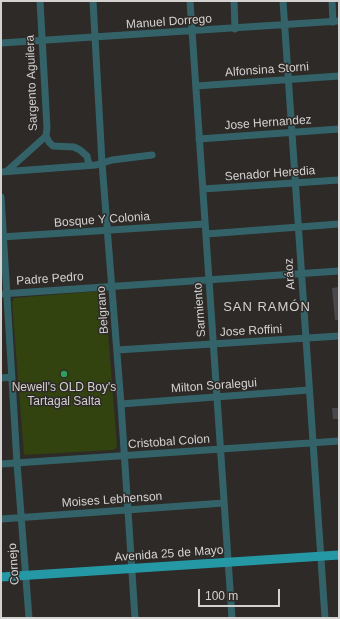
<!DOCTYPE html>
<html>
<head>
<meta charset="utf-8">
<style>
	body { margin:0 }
	#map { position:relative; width:340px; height:619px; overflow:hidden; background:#2d2a28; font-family:Helvetica,sans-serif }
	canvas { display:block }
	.frame { position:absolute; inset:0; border:2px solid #d4d2d1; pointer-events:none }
	.scale { position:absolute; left:198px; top:589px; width:82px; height:18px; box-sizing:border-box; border:2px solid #d4d2d1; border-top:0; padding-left:5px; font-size:12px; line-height:14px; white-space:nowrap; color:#d4d2d1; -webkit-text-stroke:3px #2d2a28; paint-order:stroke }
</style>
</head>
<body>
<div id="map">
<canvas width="340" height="619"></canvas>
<div class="frame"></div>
<div class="scale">100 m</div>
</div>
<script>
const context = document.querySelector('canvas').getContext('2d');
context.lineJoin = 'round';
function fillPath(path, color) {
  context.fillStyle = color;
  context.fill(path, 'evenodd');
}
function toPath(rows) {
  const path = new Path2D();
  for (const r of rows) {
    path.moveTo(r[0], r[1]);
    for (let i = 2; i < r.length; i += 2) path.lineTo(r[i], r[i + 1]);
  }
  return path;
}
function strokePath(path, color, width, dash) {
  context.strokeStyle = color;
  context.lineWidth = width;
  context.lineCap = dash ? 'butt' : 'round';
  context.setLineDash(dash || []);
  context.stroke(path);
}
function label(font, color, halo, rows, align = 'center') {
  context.font = font + ' Helvetica,sans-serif';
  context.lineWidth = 3;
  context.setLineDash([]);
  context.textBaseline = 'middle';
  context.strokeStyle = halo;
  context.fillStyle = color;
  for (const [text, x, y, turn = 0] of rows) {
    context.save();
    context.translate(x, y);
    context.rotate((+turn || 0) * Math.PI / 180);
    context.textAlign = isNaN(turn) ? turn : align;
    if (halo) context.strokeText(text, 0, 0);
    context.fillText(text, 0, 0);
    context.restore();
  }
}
fillPath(toPath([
	[100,291,105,294,117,447,113,450,24,455,12,302,14,298]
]), '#32430f');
fillPath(toPath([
	[339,287,339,320,335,320,332,288],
	[332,408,339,408,339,419,333,419]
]), '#48484c');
strokePath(toPath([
	[93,1,102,163,121,404,135,618],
	[190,1,232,618],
	[234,1,235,29],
	[283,1,325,618],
	[332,1,333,22],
	[1,43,339,21],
	[196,86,339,76],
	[46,136,49,142,53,146,74,147,80,150,87,156,89,165],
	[199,139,339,129],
	[7,171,46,136,47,128,40,1],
	[1,172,96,165,112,160,152,155],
	[203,189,339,180],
	[1,197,17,463,29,618],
	[206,234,339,224],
	[1,237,205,224],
	[1,294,339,271],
	[117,350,339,336],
	[1,378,12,377],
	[121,404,309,390],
	[1,464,339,441],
	[1,519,224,503]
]), '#336368', 7);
strokePath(toPath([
	[1,577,339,555]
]), '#2499a5', 9);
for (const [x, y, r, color] of [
	[64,374,4,"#2e9e5b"]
]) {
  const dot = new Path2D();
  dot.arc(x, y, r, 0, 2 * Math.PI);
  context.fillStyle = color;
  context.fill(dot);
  strokePath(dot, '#2d2a28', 1.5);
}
label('12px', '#d4d2d1', '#2d2a28', [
	["Manuel Dorrego",169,22,-4],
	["Alfonsina Storni",267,70,-4],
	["Sargento Aguilera",32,83,-92],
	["Jose Hernandez",268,123,-4],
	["Senador Heredia",270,174,-4],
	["Bosque Y Colonia",102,220,-4],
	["Aráoz",290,274,-94],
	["Padre Pedro",50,279,-4],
	["Belgrano",103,310,-94],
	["Sarmiento",200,310,-94],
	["Jose Roffini",251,331,-3],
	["Milton Soralegui",214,386,-4],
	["Cristobal Colon",169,442,-4],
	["Moises Lebhenson",112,500,-4],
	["Avenida 25 de Mayo",169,554,-4],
	["Cornejo",14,564,-94]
]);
label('12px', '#d4d2d1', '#2d2a28', [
	["Newell's OLD Boy's",64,388],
	["Tartagal Salta",64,402]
]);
context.letterSpacing = '1px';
label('13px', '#d4d1cd', '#2d2a28', [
	["SAN RAMÓN",267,307]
]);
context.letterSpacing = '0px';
</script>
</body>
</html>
